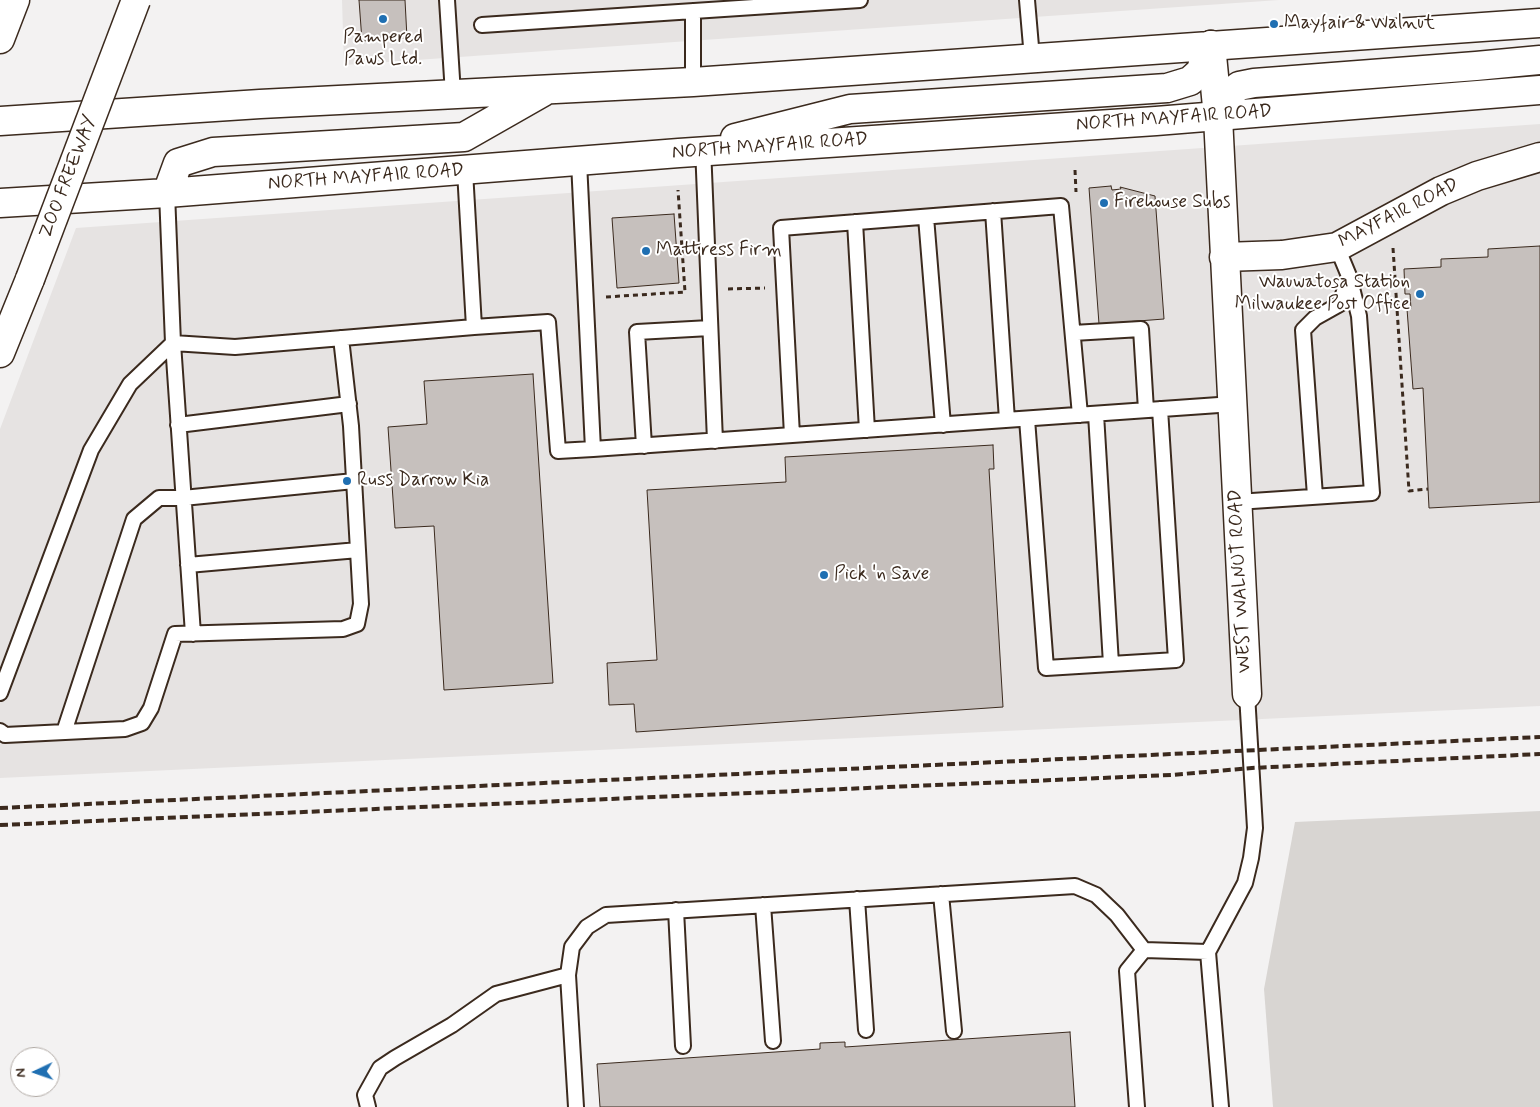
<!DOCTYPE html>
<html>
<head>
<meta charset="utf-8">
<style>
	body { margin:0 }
	#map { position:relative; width:1540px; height:1107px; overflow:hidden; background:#f3f2f2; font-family:Mynerve,sans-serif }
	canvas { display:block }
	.north { position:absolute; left:10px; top:1047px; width:50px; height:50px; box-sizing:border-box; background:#fff; border:1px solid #b1aaa5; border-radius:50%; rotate:267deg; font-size:14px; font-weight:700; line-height:20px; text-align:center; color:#3b2a1e }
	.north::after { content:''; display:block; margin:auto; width:18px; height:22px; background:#1f6fb2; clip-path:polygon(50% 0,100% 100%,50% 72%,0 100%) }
</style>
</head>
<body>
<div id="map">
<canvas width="1540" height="1107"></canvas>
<div class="north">N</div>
</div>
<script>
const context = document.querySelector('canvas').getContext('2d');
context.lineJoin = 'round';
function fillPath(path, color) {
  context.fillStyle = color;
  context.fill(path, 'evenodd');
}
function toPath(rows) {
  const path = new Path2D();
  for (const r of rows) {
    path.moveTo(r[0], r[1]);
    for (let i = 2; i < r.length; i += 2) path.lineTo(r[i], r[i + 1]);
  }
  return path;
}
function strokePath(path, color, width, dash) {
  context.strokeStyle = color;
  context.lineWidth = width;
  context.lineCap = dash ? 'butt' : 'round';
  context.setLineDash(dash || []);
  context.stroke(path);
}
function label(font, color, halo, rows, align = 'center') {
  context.font = font + ' Mynerve,sans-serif';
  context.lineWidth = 4;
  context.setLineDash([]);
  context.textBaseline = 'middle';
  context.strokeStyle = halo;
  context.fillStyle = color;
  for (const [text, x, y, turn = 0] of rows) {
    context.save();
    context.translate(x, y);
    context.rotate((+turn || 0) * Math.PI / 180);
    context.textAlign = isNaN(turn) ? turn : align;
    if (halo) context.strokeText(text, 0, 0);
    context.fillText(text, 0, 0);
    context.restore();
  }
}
fillPath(toPath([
	[342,0,1279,0,344,65],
	[1540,124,1540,706,0,778,0,429,76,228]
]), '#e6e3e2');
fillPath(toPath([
	[1540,811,1540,1107,1273,1107,1264,989,1295,822]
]), '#d8d5d2');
const building = toPath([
	[359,0,405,0,407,38,362,41,359,0],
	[1111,186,1112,190,1121,189,1120,187,1155,196,1164,319,1099,324,1089,188,1111,186],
	[674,214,679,283,617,288,612,218,674,214],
	[1540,246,1540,502,1429,508,1423,388,1413,389,1407,309,1411,309,1410,294,1405,294,1404,269,1441,267,1441,259,1488,257,1488,249,1540,246],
	[533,374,553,683,444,690,434,526,395,528,388,427,427,424,424,381,533,374],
	[993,445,994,469,989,469,1003,707,636,732,634,704,609,705,607,663,657,660,647,490,786,482,785,457,993,445],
	[1070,1032,1075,1107,600,1107,597,1064,820,1049,820,1043,845,1042,845,1047,1070,1032]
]);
fillPath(building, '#c6c0bd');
strokePath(building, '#3b2a1e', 1);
const service = toPath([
	[447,0,453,94],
	[1027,0,1032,58],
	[693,11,693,82],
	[482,25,860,0],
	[703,147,715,441],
	[579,162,593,449,1233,404],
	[167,193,173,343,193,634],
	[993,211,1007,420],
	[926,217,943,425],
	[855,222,867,430],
	[474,327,548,322,558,451,593,449],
	[1073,333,1141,329,1146,410],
	[1096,414,1111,664],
	[1027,419,1046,668,1176,660,1160,409],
	[178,425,349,404],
	[792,435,781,228,1061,206,1080,415],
	[644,446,637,332,710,328],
	[1315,496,1303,330,1315,318,1340,304,1349,276],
	[1237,502,1372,493,1359,316,1349,276,1337,247],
	[188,565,358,550],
	[0,693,91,450,130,384,173,343,235,347,474,327,465,171],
	[0,731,5,735,125,729,142,723,151,708,175,634,343,629,357,624,361,604,351,426,341,338],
	[64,732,134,519,159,498,183,498,354,481],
	[941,894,954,1031],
	[857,899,866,1030],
	[763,905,773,1041],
	[676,910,683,1046],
	[368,1107,365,1095,380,1068,395,1058,452,1025,496,994,568,975],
	[576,1107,568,975,572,947,587,927,606,915,1075,886,1096,895,1117,915,1144,950],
	[1137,1107,1127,971,1144,950,1208,952],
	[1221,1107,1208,952,1245,883,1251,858,1255,828,1247,694]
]);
const minor = toPath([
	[1211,45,1218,117,1247,694],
	[1224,257,1282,255,1337,247,1441,191,1477,176,1540,157]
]);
const primary = toPath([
	[1218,117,1229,94,1239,86,1254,83,1476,66,1540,60],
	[0,121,260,104,693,82,1540,23],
	[735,138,850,109,1167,88,1190,81,1200,72,1211,45],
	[167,193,178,163,213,152,464,137,543,92],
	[0,203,167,193,679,153,1156,121,1540,90]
]);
const motorway = toPath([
	[0,39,15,0],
	[0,353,30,279]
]);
strokePath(service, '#3b2a1e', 18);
strokePath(minor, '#3b2a1e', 31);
strokePath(primary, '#3b2a1e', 31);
strokePath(motorway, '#3b2a1e', 31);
strokePath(toPath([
	[1075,170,1076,192],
	[1393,248,1409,491,1428,489],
	[728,289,765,288],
	[606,297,685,292,678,190]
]), '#3b2a1e', 3, [5, 4]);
strokePath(service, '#fff', 14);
strokePath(minor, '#fff', 28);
strokePath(primary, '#fff', 28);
strokePath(motorway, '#fff', 28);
strokePath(toPath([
	[0,808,1540,737],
	[0,825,1171,775,1252,768,1540,754]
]), '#3b2a1e', 4, [8, 4]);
const motorwayBridge = toPath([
	[30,279,136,0]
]);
strokePath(motorwayBridge, '#3b2a1e', 31, []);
strokePath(motorwayBridge, '#fff', 28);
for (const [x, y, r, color] of [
	[383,19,5,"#1f6fb2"],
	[1274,24,5,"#1f6fb2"],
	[1104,203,5,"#1f6fb2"],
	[646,251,5,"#1f6fb2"],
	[1420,294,5,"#1f6fb2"],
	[347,481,5,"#1f6fb2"],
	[824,575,5,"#1f6fb2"]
]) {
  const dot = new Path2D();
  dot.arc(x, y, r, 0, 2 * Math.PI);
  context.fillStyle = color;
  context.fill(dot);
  strokePath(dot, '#fff', 2);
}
label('19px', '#3b2a1e', '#fff', [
	["Mayfair & Walnut",1284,24],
	["Pampered",383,38,"center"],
	["Paws Ltd.",383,60,"center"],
	["Firehouse Subs",1114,203],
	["Mattress Firm",656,251],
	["Wauwatosa Station",1410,283,"right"],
	["Milwaukee Post Office",1410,305,"right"],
	["Russ Darrow Kia",357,481],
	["Pick 'n Save",834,575]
], 'left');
label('19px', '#3b2a1e', '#fff', [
	["NORTH MAYFAIR ROAD",1174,119,-4],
	["NORTH MAYFAIR ROAD",770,147,-4],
	["ZOO FREEWAY",69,177,-69],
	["NORTH MAYFAIR ROAD",366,178,-4],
	["MAYFAIR ROAD",1399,214,-27],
	["WEST WALNUT ROAD",1241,581,-93]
]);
</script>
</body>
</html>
